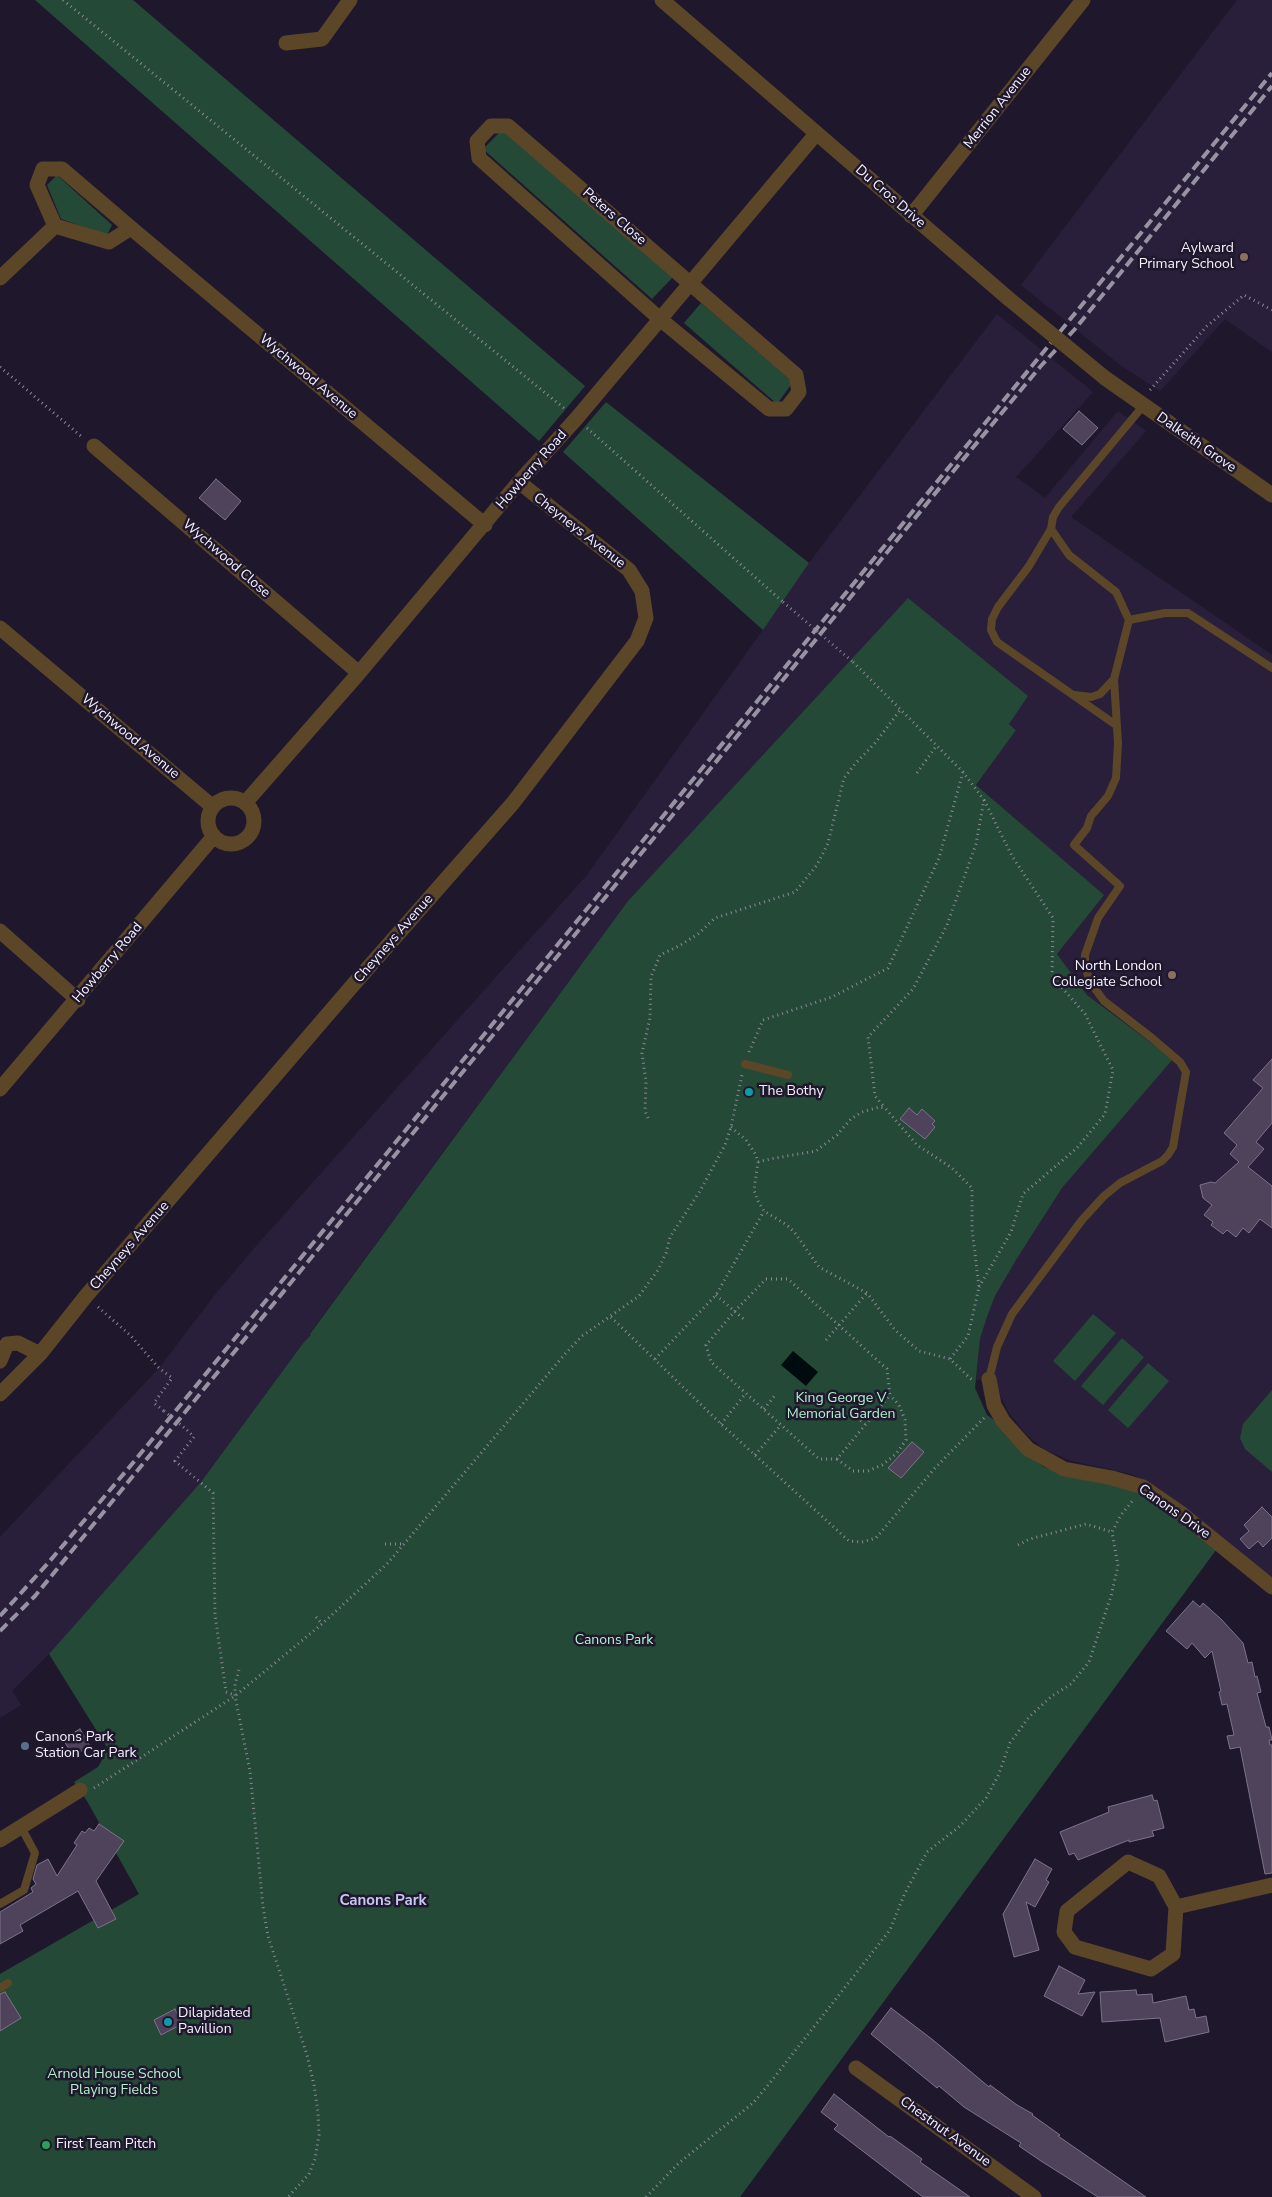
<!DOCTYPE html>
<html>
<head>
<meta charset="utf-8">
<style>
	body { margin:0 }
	canvas { display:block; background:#1f182d }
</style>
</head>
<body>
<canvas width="1272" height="2197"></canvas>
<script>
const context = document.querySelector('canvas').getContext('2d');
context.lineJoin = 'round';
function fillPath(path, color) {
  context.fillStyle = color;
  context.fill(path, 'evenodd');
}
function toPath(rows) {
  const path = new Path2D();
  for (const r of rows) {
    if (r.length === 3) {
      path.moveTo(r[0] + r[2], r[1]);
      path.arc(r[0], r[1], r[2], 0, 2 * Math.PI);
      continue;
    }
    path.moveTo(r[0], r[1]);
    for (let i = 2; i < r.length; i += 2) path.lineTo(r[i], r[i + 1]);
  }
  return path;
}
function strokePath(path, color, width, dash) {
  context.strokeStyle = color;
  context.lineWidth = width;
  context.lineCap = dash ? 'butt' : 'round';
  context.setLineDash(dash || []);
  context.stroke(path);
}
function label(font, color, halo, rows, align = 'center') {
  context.font = font + ' "Nunito Sans",sans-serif';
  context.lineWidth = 5;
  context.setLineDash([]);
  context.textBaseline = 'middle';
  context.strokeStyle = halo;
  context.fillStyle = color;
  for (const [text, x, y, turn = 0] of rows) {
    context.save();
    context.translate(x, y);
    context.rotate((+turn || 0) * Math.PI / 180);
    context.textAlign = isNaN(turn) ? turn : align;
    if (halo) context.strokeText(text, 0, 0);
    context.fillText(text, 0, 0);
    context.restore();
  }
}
fillPath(toPath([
	[1237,0,1272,0,1272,352,1225,319,1160,391,1119,364,1021,285],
	[997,314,1093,392,1016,477,1045,498,1118,411,1146,431,1071,517,1272,655,1272,1578,1145,1480,1131,1474,1072,1461,1045,1450,1026,1434,1009,1413,999,1393,995,1378,976,1380,980,1339,987,1317,995,1296,1016,1260,1062,1188,1173,1059,1087,995,1057,954,1103,895,976,785,1016,729,1009,724,908,598,628,901,310,1333,312,1335,304,1342,201,1482,49,1654,12,1691,21,1705,0,1718,0,1537,160,1367,214,1296,257,1245,587,875,763,630,809,563]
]), '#291f3a');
fillPath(toPath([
	[35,0,133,0,585,386,539,441],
	[502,130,673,277,652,299,483,149],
	[57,175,112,225,107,235,61,219,47,185],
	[701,303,793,382,777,404,684,323],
	[606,402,809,563,763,630,563,452],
	[908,598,1028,696,1009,724,1016,730,976,785,1104,895,1057,954,1087,995,1173,1059,1062,1188,1016,1260,995,1296,987,1317,980,1339,975,1388,987,1415,997,1422,1032,1459,1044,1467,1063,1474,1127,1488,1145,1495,1216,1550,740,2197,0,2197,0,1974,139,1894,87,1801,74,1782,98,1767,102,1760,101,1753,108,1749,49,1654,201,1482,304,1342,311,1335,310,1334,628,901],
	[1093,1314,1116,1333,1075,1381,1053,1361],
	[1122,1338,1144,1357,1103,1405,1081,1386],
	[1148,1363,1169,1381,1128,1428,1108,1410],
	[1272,1390,1272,1472,1245,1449,1240,1438,1243,1424]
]), '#244936');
fillPath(toPath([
	[793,1351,818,1372,806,1386,781,1365]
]), '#000b0d');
const building = toPath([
	[1079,411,1098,428,1082,445,1063,429,1079,411],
	[216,479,241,501,225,520,199,498,216,479],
	[1272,1059,1272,1123,1256,1142,1264,1149,1248,1167,1272,1186,1272,1228,1260,1219,1249,1233,1243,1228,1236,1237,1227,1230,1223,1234,1211,1225,1213,1222,1204,1215,1212,1205,1203,1198,1200,1185,1211,1182,1215,1183,1239,1162,1230,1154,1237,1145,1224,1133,1263,1088,1253,1080,1272,1059],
	[909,1108,917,1115,922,1109,935,1121,932,1124,935,1127,925,1139,900,1119,909,1108],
	[912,1442,924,1452,901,1478,888,1468,912,1442],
	[1262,1507,1272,1517,1272,1538,1263,1547,1258,1541,1249,1549,1240,1539,1249,1531,1244,1525,1262,1507],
	[1193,1601,1200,1607,1203,1603,1221,1619,1243,1643,1248,1663,1252,1662,1255,1677,1257,1676,1261,1692,1257,1693,1266,1727,1269,1727,1272,1740,1269,1740,1270,1745,1272,1745,1272,1873,1265,1874,1240,1747,1230,1749,1227,1736,1234,1735,1227,1704,1222,1705,1219,1692,1221,1691,1212,1651,1205,1658,1192,1643,1187,1649,1166,1631,1193,1601],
	[80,1729,90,1746,73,1756,63,1739,80,1729],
	[1152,1795,1154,1801,1157,1800,1164,1828,1152,1831,1154,1836,1129,1842,1129,1840,1078,1860,1074,1853,1069,1855,1060,1832,1109,1812,1108,1807,1152,1795],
	[99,1824,124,1841,96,1881,116,1919,98,1928,78,1891,20,1925,23,1931,0,1944,0,1912,33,1892,31,1888,36,1884,33,1879,37,1865,48,1859,57,1876,77,1845,74,1843,82,1831,85,1833,89,1828,94,1831,99,1824],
	[1035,1859,1052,1869,1046,1880,1049,1882,1035,1907,1026,1902,1039,1950,1014,1957,1003,1914,1035,1859],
	[1059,1966,1085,1980,1078,1994,1095,1992,1082,2016,1044,1996,1059,1966],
	[1136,1990,1137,1995,1152,1994,1153,2003,1186,1996,1189,2010,1194,2009,1196,2018,1206,2016,1209,2032,1165,2042,1160,2018,1102,2022,1100,1992,1136,1990],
	[5,1992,21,2018,0,2031,0,1994,5,1992],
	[891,2008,933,2040,989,2087,990,2085,1017,2105,1033,2114,1032,2115,1060,2135,1058,2136,1146,2197,1098,2197,1041,2161,1019,2146,1021,2143,964,2107,939,2086,937,2088,871,2034,891,2008],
	[175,2009,182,2024,161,2035,154,2020,175,2009],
	[834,2094,889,2137,890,2136,922,2159,920,2162,970,2197,923,2197,911,2188,834,2129,838,2125,821,2112,834,2094]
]);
fillPath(building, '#4f435b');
strokePath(building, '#7e728b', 1);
strokePath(toPath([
	[63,0,565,409],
	[0,367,83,438],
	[1150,390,1207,326,1244,295,1272,310],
	[587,428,783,602],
	[853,662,963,772,984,800,976,844,947,925,913,989,868,1037,875,1096,885,1108],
	[917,773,937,745],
	[749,1052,763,1020,832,997,888,968,939,858,963,772],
	[648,1118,645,1111,646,1082,642,1053,650,1018,651,977,660,955,679,946,698,934,715,918,795,892,817,865,828,843,844,778,855,764,876,742,901,709],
	[731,1127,746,1140,756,1155,758,1162,754,1190,758,1201,764,1211,787,1225,795,1233,819,1267,867,1293,895,1330,919,1351,950,1359,973,1381],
	[758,1162,770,1159,816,1151,837,1135,851,1119,862,1112,879,1107,885,1108,917,1145,952,1168,972,1188,972,1229,979,1287,968,1336,950,1359],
	[766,1279,788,1279,887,1369,890,1395,837,1459,819,1459,711,1362,706,1345,735,1311,766,1279],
	[979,1287,1011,1232,1023,1194,1077,1148,1105,1114,1113,1070,1085,1014,1052,976,1053,918,1012,856,984,800],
	[716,1295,746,1321],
	[98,1307,130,1335,159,1368,172,1378,154,1403,164,1411],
	[611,1317,721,1424,849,1541,862,1542,876,1538,935,1468,984,1418],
	[826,1340,867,1293],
	[655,1359,716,1295,764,1211],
	[764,1409,776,1394],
	[853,1414,865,1424],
	[721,1424,746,1393],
	[187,1430,194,1437,175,1461,213,1493,215,1615,226,1692,234,1695],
	[755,1455,781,1425],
	[837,1459,853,1471,868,1471,882,1465,896,1454,906,1440,905,1420,899,1405,890,1395],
	[385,1544,404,1544],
	[1018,1545,1030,1539,1086,1524,1112,1532],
	[316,1617,322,1624],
	[239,1670,235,1684,235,1696,250,1771,263,1907,268,1936,307,2055,314,2085,318,2112,319,2135,315,2159,309,2174,288,2197],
	[94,1788,235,1696,322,1624,387,1564,565,1354,582,1336,639,1296,658,1270,666,1253,670,1237,700,1191,725,1145,731,1127,742,1075],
	[646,2197,679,2163,753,2103,769,2084,890,1930,904,1895,927,1852,960,1826,986,1798,998,1776,1010,1743,1029,1717,1052,1696,1071,1684,1089,1662,1111,1596,1118,1566,1112,1532,1121,1515,1134,1499]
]), '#8d8899', 3, [1, 4]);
strokePath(toPath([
	[1129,620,1165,613,1188,613,1272,668],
	[1075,695,1091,697,1100,694,1114,679],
	[1116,725,997,642,991,630,992,619,998,607,1029,566,1051,529,1053,517,1059,507,1143,406],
	[745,1064,788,1075],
	[989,1379,997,1347,1012,1314,1082,1220,1104,1196,1120,1183,1162,1161,1168,1155,1173,1147,1186,1072,1180,1062,1152,1038,1104,1001,1090,982,1085,966,1085,955,1098,918,1120,886,1074,845,1087,828,1091,816,1108,796,1116,778,1118,743,1114,679,1129,620,1116,592,1069,555,1051,529],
	[0,1904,24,1890,35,1853,21,1827],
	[0,1988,8,1983]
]), '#5b4628', 8);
strokePath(toPath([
	[662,0,1009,299],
	[286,43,322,39,350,0],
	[491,126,508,126,796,375,799,392,786,409,769,409,660,319,479,158,477,141,491,126],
	[911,216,1083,0],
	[55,226,37,185,43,169,62,169,131,228],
	[0,278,55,226,109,242,131,228,485,525],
	[1105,378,1272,495],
	[94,446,359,673],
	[0,628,213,807],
	[231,821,23],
	[245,803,359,673,519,482,576,419,816,134],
	[0,931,78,1000],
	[0,1089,214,836],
	[0,1361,7,1344,18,1343,40,1354],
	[989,1379,994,1405,1003,1421,1028,1449,1064,1469,1112,1478,1143,1487,1182,1514,1272,1587],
	[0,1394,40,1354,86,1296,353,985,513,803,637,641,646,618,642,591,629,570,519,482],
	[0,1840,80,1790],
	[1128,1862,1159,1876,1176,1907,1173,1954,1151,1969,1075,1947,1064,1932,1067,1911,1128,1862],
	[1176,1907,1272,1885],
	[856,2068,1034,2197]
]), '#5b4628', 15);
strokePath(toPath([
	[0,1616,49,1562,132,1464,1272,73],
	[0,1631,35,1596,951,474,1040,367,1075,329,1272,86]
]), '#9793a3', 4, [10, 5]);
strokePath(toPath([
	[783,602,853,662],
	[164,1411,187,1430]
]), '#8d8899', 3, [1, 4]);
strokePath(toPath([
	[1009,299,1105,378]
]), '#5b4628', 15);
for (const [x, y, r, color] of [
	[1244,257,5,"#8d6e63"],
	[1172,975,5,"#8d6e63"],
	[749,1092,5,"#0f9aa8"],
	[25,1746,5,"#5c6f8a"],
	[168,2022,5,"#0f9aa8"],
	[46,2145,5,"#2e9e5b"]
]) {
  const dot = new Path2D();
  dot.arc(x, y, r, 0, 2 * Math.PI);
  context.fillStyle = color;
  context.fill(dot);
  strokePath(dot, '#1f182d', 2);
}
label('14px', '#f4f1fd', '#1f182d', [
	["Merrion Avenue",998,108,-52],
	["Du Cros Drive",890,197,41],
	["Peters Close",614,217,41],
	["Wychwood Avenue",308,377,40],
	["Dalkeith Grove",1196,443,35],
	["Howberry Road",532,470,-49],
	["Cheyneys Avenue",579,531,38],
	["Wychwood Close",226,559,41],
	["Wychwood Avenue",130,737,40],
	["Cheyneys Avenue",394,939,-49],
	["Howberry Road",108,963,-50],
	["Cheyneys Avenue",130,1246,-49],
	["Canons Drive",1174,1512,35],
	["Chestnut Avenue",945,2132,36]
]);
label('14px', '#f4f1fd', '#1f182d', [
	["Aylward",1234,249,"right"],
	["Primary School",1234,265,"right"],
	["North London",1162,967,"right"],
	["Collegiate School",1162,983,"right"],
	["The Bothy",759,1092],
	["Canons Park",35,1738],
	["Station Car Park",35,1754],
	["Dilapidated",178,2014],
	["Pavillion",178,2030],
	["First Team Pitch",56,2145]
], 'left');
label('14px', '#aff3cc', '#1f182d', [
	["King George V",841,1399],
	["Memorial Garden",841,1415],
	["Canons Park",614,1641],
	["Arnold House School",114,2075],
	["Playing Fields",114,2091]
]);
label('bold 15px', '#c5c8f3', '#1f182d', [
	["Canons Park",383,1901]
]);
</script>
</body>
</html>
